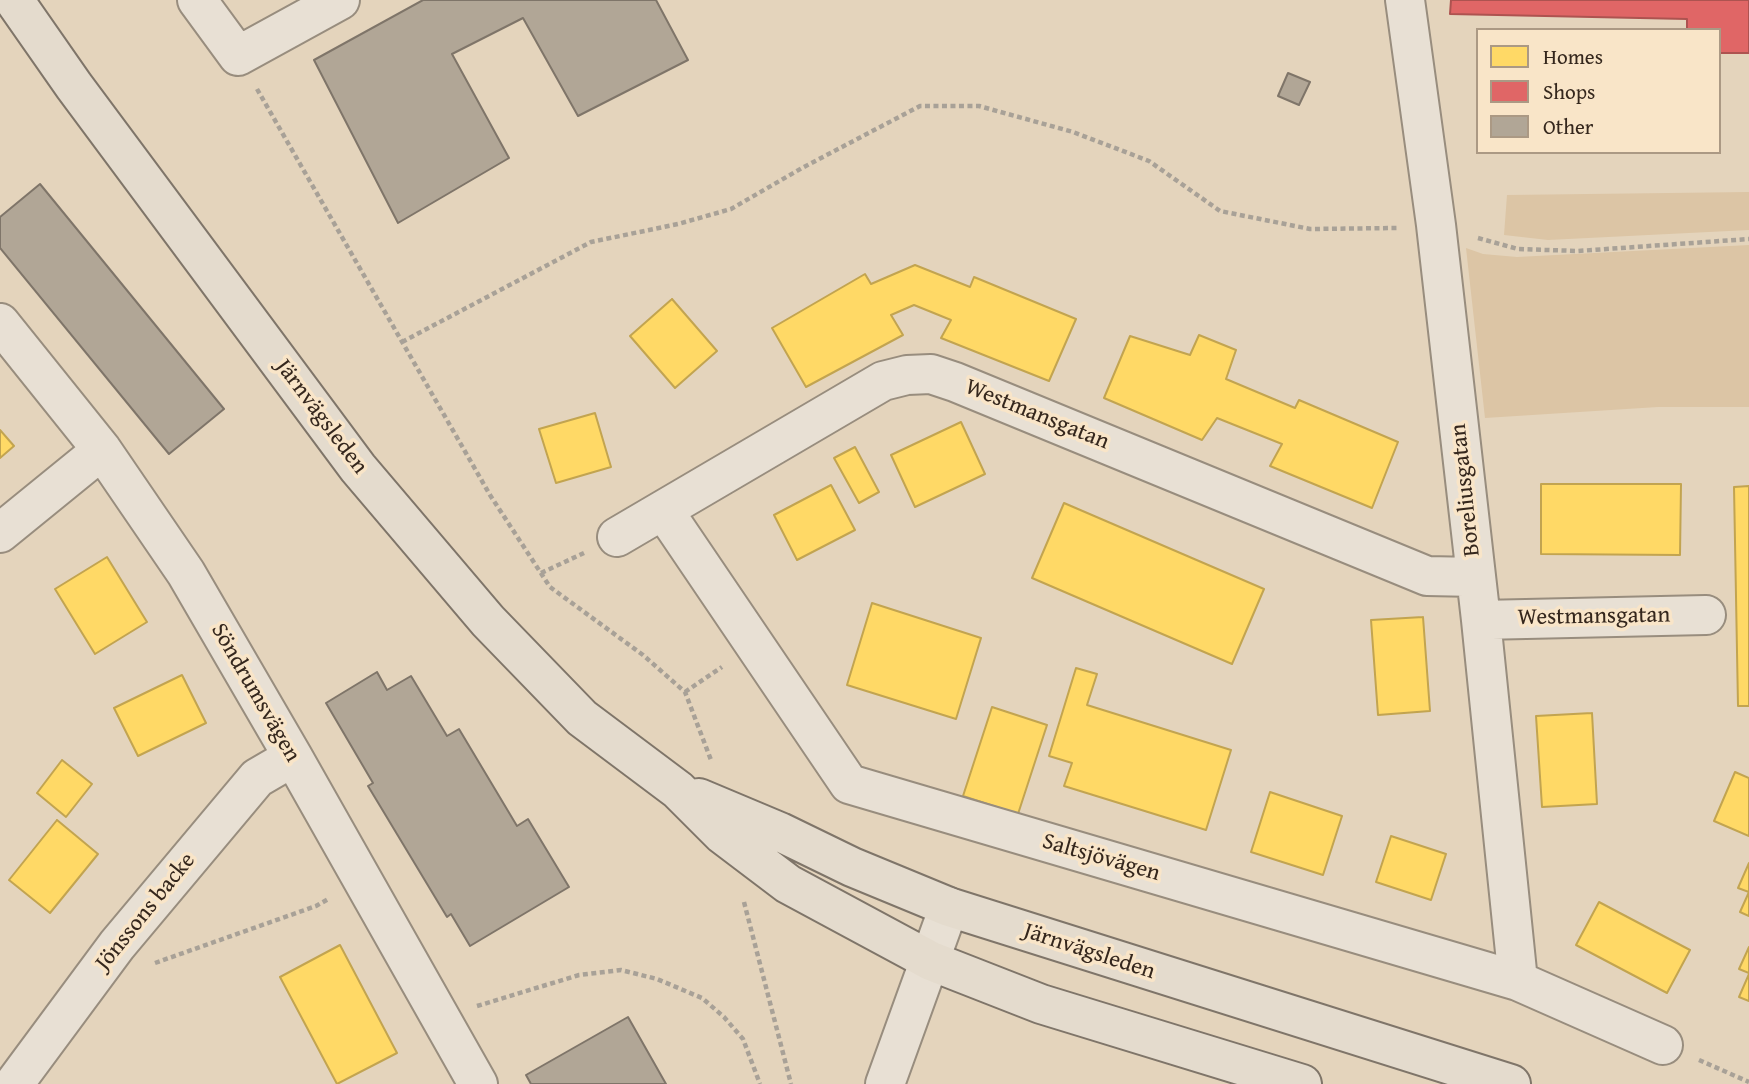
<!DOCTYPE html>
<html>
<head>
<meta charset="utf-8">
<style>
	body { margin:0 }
	#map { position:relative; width:1749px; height:1084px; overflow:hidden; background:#e4d4bc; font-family:"Gentium Book Plus",serif }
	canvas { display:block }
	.legend { position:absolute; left:1476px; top:28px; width:245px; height:126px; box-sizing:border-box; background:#f9e5c8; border:2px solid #ab9984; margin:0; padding:9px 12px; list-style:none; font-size:21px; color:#35271d }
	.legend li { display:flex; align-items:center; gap:14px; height:35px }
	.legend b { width:35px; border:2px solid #ab9984 }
</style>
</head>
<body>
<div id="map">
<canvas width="1749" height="1084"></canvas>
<ul class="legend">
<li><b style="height:19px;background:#ffd966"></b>Homes</li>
<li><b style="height:19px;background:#e06666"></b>Shops</li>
<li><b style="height:19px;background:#b1a696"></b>Other</li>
</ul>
</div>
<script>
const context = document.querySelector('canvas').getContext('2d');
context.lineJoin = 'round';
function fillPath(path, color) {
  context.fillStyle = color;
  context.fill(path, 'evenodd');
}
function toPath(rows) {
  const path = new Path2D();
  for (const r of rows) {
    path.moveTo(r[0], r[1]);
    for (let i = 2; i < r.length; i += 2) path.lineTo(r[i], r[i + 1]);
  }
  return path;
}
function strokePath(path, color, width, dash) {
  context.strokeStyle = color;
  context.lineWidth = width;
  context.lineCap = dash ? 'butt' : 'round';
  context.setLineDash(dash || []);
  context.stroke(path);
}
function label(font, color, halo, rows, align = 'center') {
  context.font = font + ' "Gentium Book Plus",serif';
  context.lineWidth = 7;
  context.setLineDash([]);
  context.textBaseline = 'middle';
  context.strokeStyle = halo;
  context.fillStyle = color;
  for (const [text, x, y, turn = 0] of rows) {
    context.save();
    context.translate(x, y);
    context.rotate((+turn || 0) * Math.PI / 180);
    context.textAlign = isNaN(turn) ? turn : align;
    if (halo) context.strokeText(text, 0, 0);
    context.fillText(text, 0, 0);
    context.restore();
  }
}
fillPath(toPath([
	[1749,192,1749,230,1548,240,1504,235,1507,195],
	[1749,245,1749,407,1658,407,1485,418,1466,248,1483,254,1517,257]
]), '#dcc5a5');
const homes = toPath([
	[915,265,970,287,974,277,1076,319,1049,381,941,338,951,320,914,305,891,315,903,335,806,387,772,328,865,274,871,284,915,265],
	[672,299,717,351,675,388,630,336,672,299],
	[1199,335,1236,350,1226,379,1295,408,1299,400,1398,442,1372,508,1270,466,1282,444,1217,418,1202,440,1104,398,1130,336,1190,355,1199,335],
	[595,413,611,467,556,483,539,429,595,413],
	[961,422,985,474,915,507,891,455,961,422],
	[0,430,14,446,0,458,0,430],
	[855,447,879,492,859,503,834,458,855,447],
	[1541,484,1681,484,1680,555,1541,554,1541,484],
	[831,485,855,530,797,560,774,515,831,485],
	[1749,486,1749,706,1738,706,1734,487,1749,486],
	[1064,503,1264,589,1232,664,1032,578,1064,503],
	[107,557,147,622,95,654,55,589,107,557],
	[872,603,981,638,956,719,847,685,872,603],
	[1423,617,1430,711,1378,715,1371,620,1423,617],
	[1076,668,1097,674,1087,705,1231,750,1206,830,1064,786,1072,763,1049,756,1076,668],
	[182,675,206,723,138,756,114,708,182,675],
	[992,707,1047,725,1018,814,963,796,992,707],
	[1592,713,1597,804,1542,807,1536,716,1592,713],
	[62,760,92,784,66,817,37,793,62,760],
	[1735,772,1749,778,1749,836,1714,821,1735,772],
	[1270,792,1342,816,1323,875,1251,852,1270,792],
	[57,820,98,854,50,913,9,880,57,820],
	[1391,836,1446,854,1431,900,1376,882,1391,836],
	[1749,863,1749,916,1740,912,1749,892,1738,888,1749,863],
	[1599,902,1690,950,1667,993,1576,945,1599,902],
	[340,945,397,1053,337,1084,280,977,340,945],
	[1749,947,1749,973,1739,969,1749,947],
	[1749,974,1749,1001,1739,997,1749,974]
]);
fillPath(homes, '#ffd966');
strokePath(homes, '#c2a450', 2);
const shops = toPath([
	[1451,0,1749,0,1749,53,1719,53,1719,30,1687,30,1687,19,1450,14,1451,0]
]);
fillPath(shops, '#e06666');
strokePath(shops, '#ad5350', 2);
const building = toPath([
	[423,0,656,0,688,60,578,116,523,18,452,54,509,158,398,223,314,60,423,0],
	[1288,73,1310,82,1299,105,1278,96,1288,73],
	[40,184,224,409,169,454,0,248,0,217,40,184],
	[377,672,387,690,411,676,447,736,459,729,517,826,528,819,569,887,470,946,451,914,447,917,368,786,373,783,326,703,377,672],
	[628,1017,666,1084,531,1084,526,1075,628,1017]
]);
fillPath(building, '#b1a696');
strokePath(building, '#7f7569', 2);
const minor = toPath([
	[197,0,238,56,340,0],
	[1405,0,1436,225,1481,620,1518,981],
	[0,323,102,450,186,573,293,757,478,1084],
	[664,511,849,784,1518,981,1663,1045],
	[0,533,102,450],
	[617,537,883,381,907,375,931,374,955,382,1427,576,1476,577],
	[1481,620,1706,615],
	[14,1084,117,945,257,778,293,757],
	[885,1084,949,907]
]);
const major = toPath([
	[14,0,74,86,358,468,488,621,582,718,678,790,722,834,788,884,931,961,1041,1004,1302,1084],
	[699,798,780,832,852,867,949,907,1511,1084]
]);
strokePath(minor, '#988d7e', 42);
strokePath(major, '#7f7569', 42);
strokePath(toPath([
	[257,89,490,495,550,587,643,655,685,692,711,760],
	[1478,238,1518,249,1578,251,1749,239],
	[402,342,591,242,678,224,731,209,802,168,920,106,979,106,1073,132,1149,161,1220,211,1310,229,1397,228],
	[541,573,584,553],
	[685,692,722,667],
	[744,902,791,1084],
	[155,963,316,906,330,898],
	[477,1006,579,975,621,970,657,979,702,998,724,1017,743,1039,760,1084],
	[1699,1060,1749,1082]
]), '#a8a197', 4.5, [5, 3.5]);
strokePath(minor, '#e8e0d4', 38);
strokePath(major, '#e4dbcd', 38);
label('23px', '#35271d', '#f9e5c8', [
	["Westmansgatan",1037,415,22],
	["Järnvägsleden",321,417,53],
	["Boreliusgatan",1466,490,-96],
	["Westmansgatan",1594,617,-1],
	["Söndrumsvägen",255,693,60],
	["Saltsjövägen",1101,858,16],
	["Jönssons backe",146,912,-51],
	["Järnvägsleden",1089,952,18]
]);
</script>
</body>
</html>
